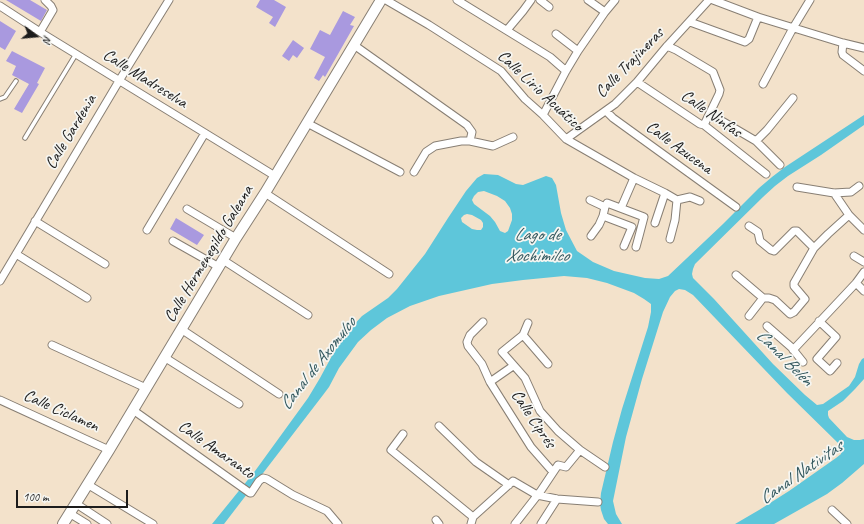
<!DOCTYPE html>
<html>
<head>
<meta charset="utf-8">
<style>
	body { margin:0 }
	#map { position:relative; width:864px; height:524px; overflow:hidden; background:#f3e2cb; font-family:Caveat,sans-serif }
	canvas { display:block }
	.north { position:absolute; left:16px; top:16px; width:40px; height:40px; -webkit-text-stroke:3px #f6f6f2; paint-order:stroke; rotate:106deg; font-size:11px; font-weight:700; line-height:16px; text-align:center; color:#1c1c1c }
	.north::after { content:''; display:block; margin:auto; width:14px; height:18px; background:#1c1c1c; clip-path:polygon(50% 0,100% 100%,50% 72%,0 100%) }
	.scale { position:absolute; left:16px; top:490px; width:112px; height:18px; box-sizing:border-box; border:2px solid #1c1c1c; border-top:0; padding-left:5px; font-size:12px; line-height:14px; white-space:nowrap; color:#1c1c1c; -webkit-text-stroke:3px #f6f6f2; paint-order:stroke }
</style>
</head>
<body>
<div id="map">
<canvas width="864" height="524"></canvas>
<div class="north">N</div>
<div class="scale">100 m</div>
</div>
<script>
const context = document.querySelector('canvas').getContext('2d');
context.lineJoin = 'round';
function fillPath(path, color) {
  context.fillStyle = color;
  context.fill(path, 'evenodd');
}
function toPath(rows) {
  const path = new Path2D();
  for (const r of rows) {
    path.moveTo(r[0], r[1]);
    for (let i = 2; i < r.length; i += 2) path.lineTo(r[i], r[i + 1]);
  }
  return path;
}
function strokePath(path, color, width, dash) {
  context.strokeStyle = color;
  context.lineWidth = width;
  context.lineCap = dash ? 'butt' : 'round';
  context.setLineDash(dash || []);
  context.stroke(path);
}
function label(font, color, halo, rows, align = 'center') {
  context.font = font + ' Caveat,sans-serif';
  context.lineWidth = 3.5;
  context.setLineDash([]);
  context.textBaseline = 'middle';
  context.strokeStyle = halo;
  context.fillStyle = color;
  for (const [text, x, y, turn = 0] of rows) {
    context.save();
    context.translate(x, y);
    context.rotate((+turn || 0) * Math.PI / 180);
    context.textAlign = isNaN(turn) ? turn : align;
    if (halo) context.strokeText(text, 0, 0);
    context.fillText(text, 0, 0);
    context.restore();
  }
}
fillPath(toPath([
	[864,115,864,125,821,155,788,176,775,186,763,197,695,264,693,269,692,274,693,278,714,299,773,364,805,395,817,405,823,404,849,386,855,377,859,364,862,359,864,358,864,379,855,389,843,401,828,411,828,415,829,418,847,437,854,440,860,440,864,439,864,464,842,483,827,494,797,511,774,524,735,524,759,510,789,491,836,458,841,454,842,449,839,444,787,393,693,295,685,290,679,289,675,291,670,297,663,312,642,379,626,437,613,501,616,514,622,524,608,524,604,519,601,510,600,504,601,493,613,442,622,409,648,327,651,312,651,304,644,299,634,293,607,283,587,278,564,276,523,280,492,284,439,296,410,306,387,318,371,330,358,342,339,368,329,387,323,395,224,524,212,524,255,471,308,398,320,378,334,352,349,330,362,316,388,298,397,289,425,254,448,218,466,191,477,178,484,174,498,175,516,184,523,185,546,176,552,178,556,185,561,213,566,230,577,251,593,262,614,271,645,278,659,279,668,276,723,224,759,188,772,177,785,167],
	[484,191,497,196,505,201,510,208,512,214,512,220,508,231,505,233,500,231,495,222,490,216,474,204,472,200,474,196,478,192],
	[467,214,472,215,481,220,483,223,483,227,481,230,477,230,472,229,462,222,461,218,464,215]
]), '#5ec6da');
fillPath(toPath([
	[6,0,30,0,47,10,41,21],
	[260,0,274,0,286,7,275,27,269,23,273,17,256,7],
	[343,11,355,17,350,25,354,26,325,77,323,75,319,81,314,78,325,57,310,49,320,30,330,35],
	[0,21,16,31,5,50,0,47],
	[293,40,304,48,297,58,293,55,289,61,282,56],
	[12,51,45,68,37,83,39,84,22,113,14,109,29,84,12,75,16,66,6,61],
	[176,218,204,235,197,245,170,229]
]), '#a999df');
const lane = toPath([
	[0,99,5,97,16,81],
	[25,138,76,54]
]);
const street = toPath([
	[386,0,429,25,501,71,525,99,543,115,566,139,634,178,665,193,677,200,690,197,700,201],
	[457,0,550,57,566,71],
	[540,0,549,7],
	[588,0,605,12],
	[713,0,758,17,843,43,864,48],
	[0,6,40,32,275,176],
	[690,22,745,42,749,39,758,17],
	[507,30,523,11,531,0],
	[40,32,53,10,51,6,45,0],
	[556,34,578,51],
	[843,43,842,52,843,55,864,71],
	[354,45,467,125,472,132,470,141],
	[667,46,676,50,713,72,720,90,719,94,704,125],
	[637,82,700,124,704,125,766,174],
	[763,84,793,28,810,0],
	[606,111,613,118,736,207],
	[710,114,756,141,767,130,793,98],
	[543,115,566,71,578,51,605,12,615,0],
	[307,123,400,172],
	[566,139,615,104,637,82,667,46,709,0],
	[756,141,780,165],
	[414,172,426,152,435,146,461,141,470,141,493,146,513,137],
	[797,187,834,193,851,192,859,186],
	[265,193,389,274],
	[834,193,849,215,864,230],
	[590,200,605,207],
	[621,208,634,178],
	[187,209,236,238],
	[603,216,632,227,624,246],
	[35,221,105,264],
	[655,223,665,193],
	[749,226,758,232,760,241,771,250,774,251,794,231,797,231,814,248],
	[147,230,205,133],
	[591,236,599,225,603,216,605,207,607,203,644,217,639,236,636,247],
	[670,239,675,220,677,200],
	[173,241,219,267],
	[16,254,87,298],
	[854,256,864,262],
	[223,260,308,315],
	[736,275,763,298],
	[0,281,119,81,169,0],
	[856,283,864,291],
	[749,316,763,298,769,298,775,300,790,314,794,312,805,299,794,286,794,283,814,248,828,234,849,215],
	[819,321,836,337,817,359,830,371,837,363],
	[483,322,470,335,467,342,468,346,482,364,490,382,531,447,553,472],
	[528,323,523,335,502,352,525,378,540,411,558,431,580,450,605,467],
	[767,326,791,347,803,362],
	[181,329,279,394],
	[523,335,548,364],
	[52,345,146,388],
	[793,350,856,283,864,272],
	[164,357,239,404],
	[490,382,513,366],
	[0,400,109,450],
	[133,410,250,493,251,493,259,481,263,478,267,479,293,495,327,511,338,524],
	[439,426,476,462,509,485],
	[403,434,391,450,473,517],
	[87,484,153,524],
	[75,503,107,524],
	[832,510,847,524],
	[69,513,87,524],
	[436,520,439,524],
	[471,524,473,517,513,481,537,495,557,499,598,502],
	[515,524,540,492,558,465,566,467,580,450],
	[541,524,557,499]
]);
const secondary = toPath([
	[63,524,109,450,236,238,265,193,381,0]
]);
strokePath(lane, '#887f74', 5.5);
strokePath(street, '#887f74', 9);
strokePath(secondary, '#887f74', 12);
strokePath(lane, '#fff', 3.5);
strokePath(street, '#fff', 7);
strokePath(secondary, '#fff', 10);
label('17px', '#1c1c1c', '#f6f6f2', [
	["Calle Trajineras",630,63,-46],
	["Calle Madreselva",145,79,32],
	["Calle Lirio Acuático",540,91,43],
	["Calle Ninfas",711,114,35],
	["Calle Gardenia",71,132,-59],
	["Calle Azucena",679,148,36],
	["Calle Hermenegildo Galeana",209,254,-59],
	["Calle Ciclamen",61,411,24],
	["Calle Ciprés",533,419,56],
	["Calle Amaranto",216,450,35]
]);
label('italic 18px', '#33585e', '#f6f6f2', [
	["Lago de",537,235],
	["Xochimilco",537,256],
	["Canal Belén",784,358,45],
	["Canal de Axomulco",318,364,-52],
	["Canal Nativitas",801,473,-35]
]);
</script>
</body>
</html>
